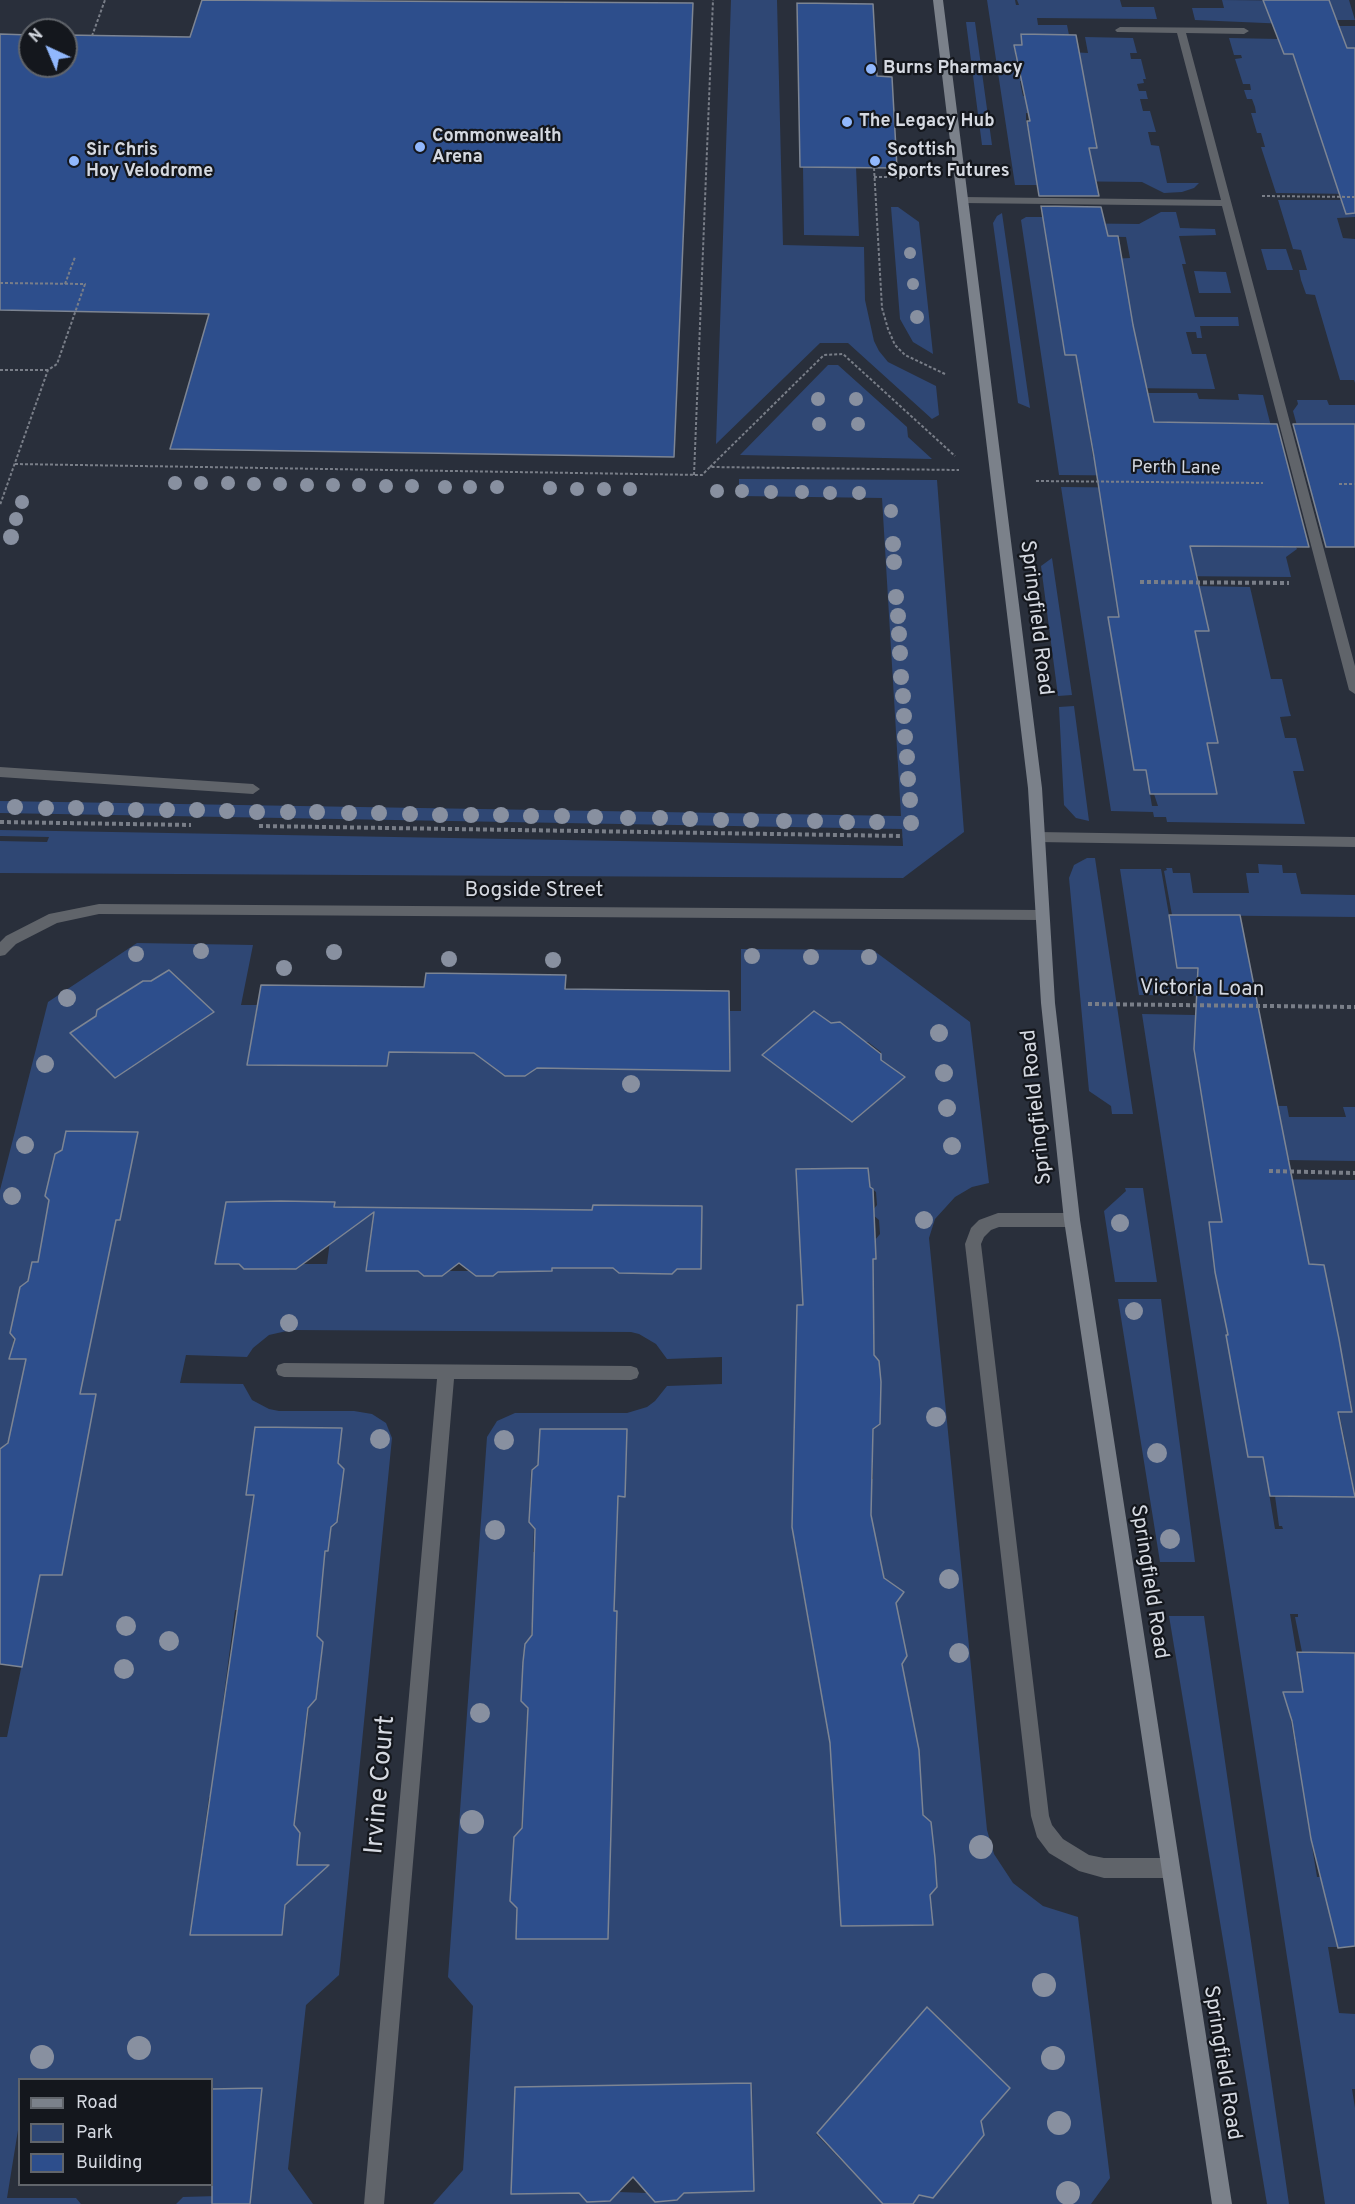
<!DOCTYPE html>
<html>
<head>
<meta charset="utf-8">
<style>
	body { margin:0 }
	#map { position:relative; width:1355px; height:2204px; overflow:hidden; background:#292f3b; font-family:Overpass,sans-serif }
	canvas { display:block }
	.legend { position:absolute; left:18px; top:2078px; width:195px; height:108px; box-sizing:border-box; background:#14171d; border:2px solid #61656b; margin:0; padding:8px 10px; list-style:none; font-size:18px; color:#d5d9e1 }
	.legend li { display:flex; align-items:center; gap:12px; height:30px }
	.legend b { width:30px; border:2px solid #61656b }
	.north { position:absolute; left:18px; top:18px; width:60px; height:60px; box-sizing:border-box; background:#14171d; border:2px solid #61656b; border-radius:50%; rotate:316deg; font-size:16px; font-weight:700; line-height:24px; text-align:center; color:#d5d9e1 }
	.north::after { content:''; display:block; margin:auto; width:21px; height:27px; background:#91b8fd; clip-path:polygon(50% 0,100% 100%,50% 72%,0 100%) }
</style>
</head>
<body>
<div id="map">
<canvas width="1355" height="2204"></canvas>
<ul class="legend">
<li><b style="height:8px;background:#7b818a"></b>Road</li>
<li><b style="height:16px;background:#2f4774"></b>Park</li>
<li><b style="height:16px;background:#2d4e8c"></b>Building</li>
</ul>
<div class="north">N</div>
</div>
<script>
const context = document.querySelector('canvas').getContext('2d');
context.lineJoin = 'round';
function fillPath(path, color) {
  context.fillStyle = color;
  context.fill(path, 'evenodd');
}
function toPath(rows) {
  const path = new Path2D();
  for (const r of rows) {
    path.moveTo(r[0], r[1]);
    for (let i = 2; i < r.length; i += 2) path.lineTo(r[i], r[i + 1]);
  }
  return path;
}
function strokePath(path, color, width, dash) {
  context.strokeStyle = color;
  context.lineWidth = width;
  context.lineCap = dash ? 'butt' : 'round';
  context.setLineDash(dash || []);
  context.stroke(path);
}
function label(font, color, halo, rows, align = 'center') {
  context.font = font + ' Overpass,sans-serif';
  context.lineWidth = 4.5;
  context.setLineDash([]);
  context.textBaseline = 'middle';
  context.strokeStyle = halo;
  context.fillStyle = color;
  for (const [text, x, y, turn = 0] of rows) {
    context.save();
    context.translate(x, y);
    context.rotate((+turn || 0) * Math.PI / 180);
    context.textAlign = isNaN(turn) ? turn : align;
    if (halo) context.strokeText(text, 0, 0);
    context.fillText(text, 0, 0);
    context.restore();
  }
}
fillPath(toPath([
	[731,0,777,0,783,245,864,247,865,300,874,341,879,351,888,362,936,386,939,415,932,419,848,343,820,343,716,444],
	[987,0,1015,0,1016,5,1019,5,1017,0,1120,0,1122,7,1154,7,1157,19,1037,18,1038,25,1067,25,1069,35,1021,34,1022,45,1014,45,1016,59,1025,60,1029,81,1020,81,1021,87,1023,96,1031,96,1034,113,1026,113,1026,121,1028,129,1037,129,1040,147,1031,147,1032,155,1034,163,1043,163,1046,185,1015,185],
	[1222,0,1327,1,1339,26,1355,26,1355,52,1353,48,1347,48,1288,24,1195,20,1192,8,1224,8],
	[1329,0,1349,0,1355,20,1336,20],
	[966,22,975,22,992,145,982,145],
	[1085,37,1133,38,1137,53,1130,53,1131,59,1141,59,1146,79,1143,79,1144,83,1137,84,1139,91,1146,91,1147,96,1148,99,1140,99,1143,111,1150,111,1156,132,1148,132,1151,145,1159,146,1167,183,1199,183,1194,188,1182,192,1164,193,1142,182,1050,181,1095,177,1089,148,1097,148,1096,138,1094,129,1085,129,1070,52,1088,53],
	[1229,38,1279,39,1284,54,1301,54,1324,149,1333,150,1355,194,1276,193,1261,147,1265,147,1261,133,1257,133,1251,113,1256,113,1255,107,1252,99,1247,99,1244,90,1251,90,1250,84,1243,84,1235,59,1242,58,1241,55,1234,55],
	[803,167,856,167,859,236,804,235],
	[1278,200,1355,200,1355,217,1337,218,1343,238,1355,239,1355,383,1354,380,1340,380,1315,295,1306,294,1301,280,1299,270,1307,270,1301,250,1293,249],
	[891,207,898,207,919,222,933,354,913,342,900,319],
	[1161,212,1176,212,1180,228,1215,229,1216,235,1179,236,1186,264,1182,264,1195,317,1238,317,1239,326,1200,326,1202,338,1197,338,1196,332,1186,332,1192,354,1206,354,1215,389,1125,388,1138,393,1197,393,1199,399,1239,400,1238,394,1263,395,1284,477,1059,475,1021,220,1026,217,1052,217,1053,223,1139,224],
	[1058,236,1126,237,1130,258,1111,259,1131,314,1135,336,1085,388,1081,388,1076,355,1065,355,1055,294,1060,267,1051,267,1048,249,1057,249],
	[1085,407,1089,408,1090,422,1265,424,1273,458,1093,457],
	[1002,213,1030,408,1018,403,993,223,997,216],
	[1261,249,1286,249,1293,270,1267,270],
	[1194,271,1226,272,1231,293,1199,293],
	[828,365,838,365,907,427,908,437,932,459,740,455],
	[1297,400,1327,400,1329,405,1355,405,1355,424,1311,477,1293,411,1298,404],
	[739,479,937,480,964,832,903,878,0,873,0,841,47,842,49,837,0,836,0,830,903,846,902,829,0,813,0,801,901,816,882,498,739,496],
	[1061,487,1287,489,1102,508,1110,556,1111,545,1296,547,1297,549,1286,557,1291,577,1168,576,1134,585,1250,587,1271,679,1282,679,1289,710,1291,716,1280,717,1285,738,1296,738,1304,771,1293,771,1305,824,1167,822,1166,817,1154,817,1153,812,1111,811],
	[1109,617,1120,617,1211,709,1218,742,1206,743,1154,794,1158,806,1152,806,1146,770,1134,769],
	[1052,558,1072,695,1058,696,1041,566],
	[1074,706,1089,821,1076,818,1064,805,1059,707],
	[1087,858,1095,858,1133,1114,1112,1114,1111,1106,1089,1091,1069,878,1074,865],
	[1258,864,1282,865,1283,873,1296,873,1301,894,1355,895,1355,917,1172,915,1164,871,1167,870,1166,868,1172,868,1173,873,1190,873,1193,893,1249,893,1246,873,1259,873],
	[1120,869,1161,869,1178,967,1213,968,1242,996,1139,995],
	[137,943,253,945,241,1005,257,1005,247,1065,386,1066,389,1052,488,1053,488,1063,505,1076,525,1076,544,1063,728,1070,729,1011,741,1011,741,949,873,950,970,1022,989,1183,972,1187,955,1197,935,1219,929,1238,987,1830,994,1854,1013,1883,1043,1906,1078,1917,1110,2178,1091,2204,913,2204,919,2195,933,2198,950,2178,947,2163,968,2155,984,2136,981,2121,1009,2089,928,2007,816,2134,883,2204,433,2204,463,2170,473,2006,448,1977,487,1437,497,1421,515,1413,627,1413,647,1407,655,1401,667,1386,722,1384,722,1357,667,1359,656,1344,639,1334,631,1332,291,1330,269,1335,253,1348,247,1357,186,1355,180,1383,243,1384,252,1400,269,1409,279,1411,354,1411,372,1414,386,1423,392,1438,339,1975,306,2005,288,2169,313,2204,176,2204,183,2197,251,2195,262,2088,212,2089,212,2080,20,2080,19,2124,7,2198,76,2198,81,2204,0,2204,0,1737,7,1737,32,1615,0,1575,62,1574,96,1394,19,1395,8,1443,0,1449,0,1190,48,1002],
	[169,970,214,1012,115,1078,70,1033,96,1016,97,1010,112,1001,120,1001,128,996,128,990,143,981,151,981],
	[814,1011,831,1023,840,1022,853,1032,852,1039,859,1044,868,1042,881,1052,881,1060,905,1077,853,1122,763,1054],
	[66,1132,138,1132,120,1220,46,1220,55,1154,62,1149],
	[868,1168,870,1187,876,1192,877,1205,872,1211,873,1215,879,1220,880,1234,875,1240,876,1259,801,1260,796,1169],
	[227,1202,335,1202,327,1264,303,1264,296,1269,280,1270,273,1264,261,1269,245,1269,238,1264,215,1264],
	[593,1205,702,1206,701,1268,678,1268,672,1273,643,1268,636,1273,619,1273,613,1268,590,1268],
	[374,1208,555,1209,552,1271,499,1271,493,1276,476,1276,469,1271,449,1271,442,1276,424,1276,418,1271,366,1270],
	[32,1262,107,1262,87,1359,10,1359,14,1338,10,1333,13,1318,21,1312],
	[798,1305,874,1310,874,1355,879,1361,880,1376,880,1423,873,1429,873,1479,793,1475],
	[255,1427,342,1428,334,1497,340,1504,338,1521,331,1527,328,1551,246,1550,254,1495,246,1495],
	[540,1429,627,1429,625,1496,618,1496,583,1553,533,1552,534,1529,529,1522,530,1505,537,1494,530,1487,531,1470,538,1465],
	[873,1525,896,1632,903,1637,907,1656,902,1663,913,1720,828,1732,793,1536],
	[235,1610,320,1611,317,1635,323,1643,321,1661,313,1668,313,1674,319,1680,316,1699,309,1707,306,1733,219,1733],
	[533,1612,617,1612,613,1734,526,1733,530,1669,523,1661,525,1644,531,1636],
	[858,1789,921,1789,927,1858,936,1866,937,1887,930,1894,933,1925,841,1926,832,1790],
	[209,1797,297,1798,294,1825,300,1833,298,1853,289,1868,296,1876,294,1897,285,1905,282,1935,190,1935],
	[523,1800,612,1801,608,1938,516,1939,517,1908,511,1901,514,1837,521,1828],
	[752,2084,754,2191,686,2192,677,2200,655,2202,647,2193,618,2192,610,2201,588,2202,579,2193,511,2194,515,2087],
	[1142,1014,1248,1016,1194,1047,1203,1105,1287,1106,1289,1117,1346,1117,1343,1107,1355,1107,1355,1161,1286,1160,1252,1179,1355,1180,1355,1494,1339,1412,1353,1412,1342,1358,1328,1357,1295,1194,1222,1193,1223,1222,1209,1223,1248,1457,1263,1457,1275,1529,1283,1529,1282,1526,1279,1526,1275,1496,1355,1497,1355,1653,1302,1652,1295,1617,1298,1617,1298,1614,1290,1614,1303,1692,1286,1693,1296,1750,1313,1750,1307,1815,1317,1877,1334,1877,1346,1947,1328,1947,1339,2013,1355,2014,1355,2089,1352,2089,1355,2108,1355,2204,1325,2204],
	[1125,1188,1143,1188,1157,1282,1115,1282,1104,1211,1126,1191],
	[1118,1299,1161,1299,1195,1562,1160,1562],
	[1169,1616,1204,1616,1289,2204,1267,2204]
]), '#2f4774');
const building = toPath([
	[202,0,693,3,674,457,170,449,209,314,0,310,0,34,30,35,30,66,66,66,66,35,190,37,202,0],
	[1263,0,1329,0,1347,48,1355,48,1355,213,1346,214,1293,54,1284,54,1263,0],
	[797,3,873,4,877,76,892,77,897,168,800,167,797,3],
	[1021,34,1076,35,1097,148,1089,148,1099,196,1039,196,1027,121,1030,121,1014,45,1022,45,1021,34],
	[1041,206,1101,207,1108,236,1118,236,1133,325,1154,422,1277,424,1309,547,1190,546,1209,631,1195,631,1218,743,1207,743,1217,794,1150,794,1146,770,1134,770,1108,617,1119,617,1094,457,1076,355,1065,355,1041,206],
	[1293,424,1355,424,1355,547,1326,547,1293,424],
	[1169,915,1240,915,1309,1264,1324,1265,1339,1339,1352,1412,1338,1412,1355,1497,1270,1496,1263,1457,1248,1457,1226,1335,1228,1335,1215,1272,1209,1222,1222,1222,1194,1049,1198,968,1177,968,1169,915],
	[169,970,214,1012,115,1078,70,1033,96,1016,97,1010,143,981,151,981,169,970],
	[426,973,566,975,565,989,729,991,730,1071,537,1068,525,1076,505,1076,474,1053,389,1052,387,1066,247,1065,261,985,424,987,426,973],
	[814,1011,831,1023,840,1022,881,1054,881,1060,905,1077,852,1122,762,1055,814,1011],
	[66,1131,138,1132,120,1220,116,1220,80,1394,96,1394,62,1575,40,1575,22,1667,0,1664,0,1449,8,1443,26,1359,9,1359,15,1339,10,1333,20,1287,28,1281,32,1262,38,1262,49,1200,45,1196,55,1154,62,1150,66,1131],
	[868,1168,870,1187,873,1189,876,1259,873,1259,874,1355,879,1361,881,1382,880,1424,873,1429,871,1515,884,1578,904,1592,896,1603,907,1656,902,1664,919,1750,923,1815,931,1822,935,1858,937,1887,930,1895,933,1925,841,1926,830,1743,792,1527,797,1305,803,1305,796,1169,868,1168],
	[281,1201,335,1202,334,1207,592,1210,593,1205,702,1206,701,1269,677,1269,672,1274,619,1273,613,1268,552,1268,552,1271,498,1272,493,1276,476,1276,459,1263,442,1276,424,1276,418,1271,366,1271,374,1212,296,1269,244,1269,239,1264,215,1264,226,1202,281,1201],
	[255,1427,342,1428,338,1463,344,1469,337,1522,331,1527,328,1551,325,1551,317,1636,323,1642,316,1699,308,1708,294,1825,300,1833,297,1865,329,1865,285,1905,282,1935,190,1935,254,1495,246,1495,255,1427],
	[540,1429,627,1429,625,1497,618,1496,614,1611,617,1611,608,1939,516,1939,517,1908,510,1901,514,1837,522,1828,528,1708,521,1701,523,1662,525,1644,532,1635,535,1529,529,1522,532,1470,538,1465,540,1429],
	[1297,1652,1355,1653,1355,1946,1338,1948,1311,1839,1292,1721,1283,1692,1303,1692,1297,1652],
	[927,2007,1010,2088,981,2121,984,2135,933,2198,919,2195,913,2204,883,2204,817,2133,927,2007],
	[751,2083,754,2191,684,2193,677,2200,655,2202,633,2177,610,2201,587,2202,579,2193,511,2194,515,2087,751,2083],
	[262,2088,250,2204,212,2204,212,2089,262,2088]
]);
fillPath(building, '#2d4e8c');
strokePath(building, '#7d8593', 1.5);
strokePath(toPath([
	[92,36,105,0],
	[874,168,882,308,888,329,895,345,905,355,945,374],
	[874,177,923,177],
	[1262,196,1355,197],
	[0,283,85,284,57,364,48,370,0,505],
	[65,284,75,257],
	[0,370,48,370],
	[15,464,702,475,710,467,959,470],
	[710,467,824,355,843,354,955,456],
	[694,475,713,0],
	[1036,481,1263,483],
	[1339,484,1355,484]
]), '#797e88', 2, [3, 2]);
strokePath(toPath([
	[1140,582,1289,583],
	[0,822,191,825],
	[259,826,903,836],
	[1088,1004,1355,1007],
	[1269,1171,1355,1173]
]), '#797e88', 4, [4, 3]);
fillPath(toPath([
	[1120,27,1244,28,1249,31,1244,34,1186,33,1355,666,1355,694,1349,690,1222,206,963,203,958,200,963,197,1221,200,1177,33,1117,32,1115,30,1120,27],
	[0,767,253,784,260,789,253,794,0,777,0,767],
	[1038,832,1355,837,1355,847,1038,842,1031,837,1038,832],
	[998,1213,1072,1213,1078,1215,1080,1220,1078,1225,1072,1227,999,1227,991,1230,984,1237,981,1244,1049,1816,1052,1825,1063,1839,1089,1855,1104,1858,1170,1858,1177,1861,1180,1868,1177,1875,1170,1878,1104,1878,1079,1871,1049,1853,1037,1837,1031,1816,965,1244,971,1228,979,1220,998,1213]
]), '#60646a');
fillPath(toPath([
	[99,904,1042,910,1049,915,1042,920,99,914,57,923,16,944,5,955,0,956,0,942,6,936,49,914,99,904],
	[284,1363,631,1366,637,1368,639,1373,637,1378,631,1380,454,1379,384,2204,364,2204,437,1379,284,1377,278,1375,276,1370,278,1365,284,1363]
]), '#60646a');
fillPath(toPath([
	[933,0,943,0,1042,788,1055,1003,1080,1220,1232,2204,1212,2204,1064,1220,1041,1003,1028,788,933,0]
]), '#7b818a');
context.fillStyle = '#8890a0';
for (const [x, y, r] of [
	[910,253,6],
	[913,284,6],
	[917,317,7],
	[818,399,7],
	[856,399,7],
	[819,424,7],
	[858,424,7],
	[175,483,7],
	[201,483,7],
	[228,483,7],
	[254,484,7],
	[280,484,7],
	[307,485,7],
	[333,485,7],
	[359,485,7],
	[386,486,7],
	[412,486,7],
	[445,487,7],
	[470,487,7],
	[497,487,7],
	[550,488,7],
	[577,489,7],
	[604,489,7],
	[630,489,7],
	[717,491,7],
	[742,491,7],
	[771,492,7],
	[802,492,7],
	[830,493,7],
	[859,493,7],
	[22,502,7],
	[891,511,7],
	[16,519,7],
	[11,537,8],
	[893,544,8],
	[894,562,8],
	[896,597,8],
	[898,616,8],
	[899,634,8],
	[900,653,8],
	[901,677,8],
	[903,696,8],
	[904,716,8],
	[905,737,8],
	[907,757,8],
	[908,779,8],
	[910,800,8],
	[15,807,8],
	[46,808,8],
	[76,808,8],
	[106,809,8],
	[136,810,8],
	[167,810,8],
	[197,810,8],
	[227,811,8],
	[257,812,8],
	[288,812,8],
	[317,812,8],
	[349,813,8],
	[379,813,8],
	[410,814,8],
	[440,815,8],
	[471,815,8],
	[501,815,8],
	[531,816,8],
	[562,816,8],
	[595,817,8],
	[628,818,8],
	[660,818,8],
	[690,819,8],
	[721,820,8],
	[751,820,8],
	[784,821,8],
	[815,821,8],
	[847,822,8],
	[877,822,8],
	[911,823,8],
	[201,951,8],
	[334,952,8],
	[136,954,8],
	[752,956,8],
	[811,957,8],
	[869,957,8],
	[449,959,8],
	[553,960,8],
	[284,968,8],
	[67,998,9],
	[939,1033,9],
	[45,1064,9],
	[944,1073,9],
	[631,1084,9],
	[947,1108,9],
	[25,1145,9],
	[952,1146,9],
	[12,1196,9],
	[924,1220,9],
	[1120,1223,9],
	[1134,1311,9],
	[289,1323,9],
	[936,1417,10],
	[380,1439,10],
	[504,1440,10],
	[1157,1453,10],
	[495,1530,10],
	[1170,1539,10],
	[949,1579,10],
	[126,1626,10],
	[169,1641,10],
	[959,1653,10],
	[124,1669,10],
	[480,1713,10],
	[472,1822,12],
	[981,1847,12],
	[1044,1985,12],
	[139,2048,12],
	[42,2057,12],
	[1053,2058,12],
	[1059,2123,12],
	[1068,2193,12]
]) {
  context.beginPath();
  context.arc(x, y, r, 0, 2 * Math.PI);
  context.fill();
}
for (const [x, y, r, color] of [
	[871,69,6,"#91b8fd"],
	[847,122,6,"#91b8fd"],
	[420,147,6,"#91b8fd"],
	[74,161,6,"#91b8fd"],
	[875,161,6,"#91b8fd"]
]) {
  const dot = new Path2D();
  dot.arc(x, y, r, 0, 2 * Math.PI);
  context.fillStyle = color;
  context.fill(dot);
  strokePath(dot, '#14171d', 2);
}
label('bold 18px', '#d5d9e1', '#14171d', [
	["Burns Pharmacy",883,69],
	["The Legacy Hub",859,122],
	["Commonwealth",432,137],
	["Arena",432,158],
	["Sir Chris",86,151],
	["Hoy Velodrome",86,172],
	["Scottish",887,151],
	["Sports Futures",887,172]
], 'left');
label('18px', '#d5d9e1', '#14171d', [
	["Perth Lane",1176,469,1]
]);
label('21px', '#d5d9e1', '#14171d', [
	["Springfield Road",1035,618,83],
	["Bogside Street",534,892],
	["Victoria Loan",1202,990,1],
	["Springfield Road",1038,1107,-96],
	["Springfield Road",1148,1582,81],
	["Springfield Road",1221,2063,81]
]);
label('26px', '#d5d9e1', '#14171d', [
	["Irvine Court",382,1785,-85]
]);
</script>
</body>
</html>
